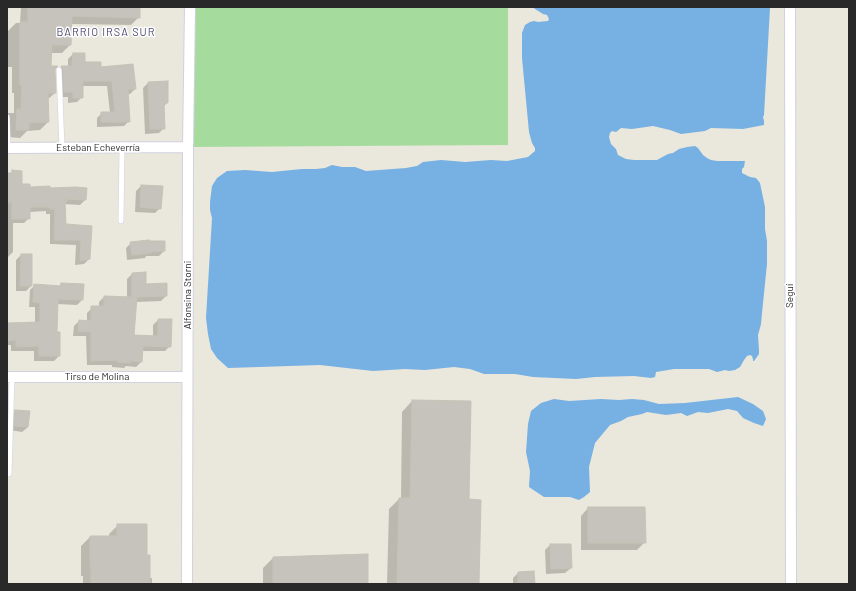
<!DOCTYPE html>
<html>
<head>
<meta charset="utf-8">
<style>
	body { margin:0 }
	#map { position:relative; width:856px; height:591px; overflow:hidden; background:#eae7dc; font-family:Barlow,sans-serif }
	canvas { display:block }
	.frame { position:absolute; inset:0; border:8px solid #292929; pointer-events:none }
</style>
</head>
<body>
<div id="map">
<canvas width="856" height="591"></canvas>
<div class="frame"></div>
</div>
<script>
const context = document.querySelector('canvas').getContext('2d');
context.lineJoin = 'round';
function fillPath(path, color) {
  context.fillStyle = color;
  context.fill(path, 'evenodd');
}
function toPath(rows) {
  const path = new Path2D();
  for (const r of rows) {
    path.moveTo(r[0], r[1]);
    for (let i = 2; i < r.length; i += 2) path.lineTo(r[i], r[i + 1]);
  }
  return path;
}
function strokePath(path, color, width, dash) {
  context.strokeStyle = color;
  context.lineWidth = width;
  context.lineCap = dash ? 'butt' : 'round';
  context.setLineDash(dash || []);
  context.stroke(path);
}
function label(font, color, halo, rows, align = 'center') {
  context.font = font + ' Barlow,sans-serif';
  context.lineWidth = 3;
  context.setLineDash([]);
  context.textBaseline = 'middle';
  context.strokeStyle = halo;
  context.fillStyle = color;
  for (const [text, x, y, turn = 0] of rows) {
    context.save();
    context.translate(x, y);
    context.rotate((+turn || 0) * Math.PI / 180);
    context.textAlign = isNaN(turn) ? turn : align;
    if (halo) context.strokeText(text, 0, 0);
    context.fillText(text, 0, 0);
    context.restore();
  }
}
fillPath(toPath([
	[190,7,508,7,508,145,188,147]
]), '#a5dc9d');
fillPath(toPath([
	[532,7,759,7,770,8,764,115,763,117,764,121,764,125,743,129,711,128,705,131,681,134,670,130,653,126,632,129,621,128,616,132,612,131,610,133,609,137,611,144,616,149,618,155,626,159,634,160,657,160,668,154,673,153,679,149,687,147,695,146,698,148,703,155,707,158,711,160,717,161,745,161,744,167,742,169,742,173,750,177,756,178,760,183,765,207,765,229,767,241,767,264,762,313,761,324,758,335,759,350,759,354,754,361,753,361,753,359,752,356,750,355,747,356,744,360,740,367,735,370,729,371,725,370,717,372,709,369,674,369,656,372,655,377,651,378,634,376,595,377,576,379,533,377,515,374,484,374,470,369,454,367,425,370,405,369,373,371,320,365,228,368,217,358,211,349,208,334,206,318,212,218,210,210,210,202,212,186,217,178,227,171,245,170,272,172,302,169,316,169,325,168,332,165,342,167,355,167,366,171,406,168,417,166,423,162,441,160,465,162,491,160,507,161,528,157,535,151,535,148,532,143,529,132,522,58,522,33,525,25,530,22,534,21,538,22,548,21,549,19,547,15,543,14],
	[738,397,753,404,763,411,766,419,763,426,754,423,743,418,737,411,728,409,708,413,698,412,687,416,681,413,666,415,647,412,642,414,628,417,621,421,610,425,595,443,589,467,590,492,584,497,579,500,570,497,544,497,529,487,530,471,526,452,528,424,531,411,541,403,554,399,569,401,601,399,619,400,632,399,644,400,659,404,685,403]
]), '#77b0e3');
fillPath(toPath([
	[21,7,139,7,139,17,131,25,71,24,70,45,62,53,51,53,50,67,55,68,55,93,47,100,48,122,40,130,27,131,20,138,8,137,7,136,7,113,14,113,14,93,12,93,12,67,7,67,7,33,8,33,8,31,16,23,20,23],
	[73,54,84,63,100,68,135,89,130,94,127,94,129,121,124,126,97,127,97,118,102,113,110,113,107,86,82,86,82,97,77,102,68,103,68,97,59,97,58,75,56,72,61,67,68,67,68,59],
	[148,83,167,103,164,106,164,128,159,133,145,134,143,88],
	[13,171,21,185,29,188,49,189,85,200,80,205,64,204,65,225,91,227,89,259,84,264,75,265,76,245,50,244,50,214,46,214,46,211,29,212,29,218,24,223,13,223,13,252,8,257,7,257,7,174,10,174],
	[141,186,160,208,155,213,135,212,136,191],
	[164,242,164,251,159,256,146,256,145,258,127,260,126,248,131,243],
	[21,255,31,286,26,291,16,291,16,260],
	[132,274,145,285,166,296,161,301,136,302,133,336,153,337,153,325,158,320,170,346,165,351,142,351,141,362,136,367,126,366,124,368,112,367,112,365,87,365,86,336,73,336,74,326,79,321,87,322,87,313,92,308,99,307,99,302,104,297,127,297,127,279],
	[61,284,82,300,77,305,57,304,56,333,59,356,54,361,34,361,34,351,11,351,11,345,7,345,7,324,35,323,35,307,29,307,30,290,35,285,58,287],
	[412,401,468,500,478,584,387,584,389,509,399,499,401,499,402,412],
	[15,411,28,427,22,432,10,430,10,416],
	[588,508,645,542,637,550,581,550,581,516],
	[118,525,146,556,149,578,152,578,152,584,83,584,83,576,81,576,81,546,90,537,109,537,109,534],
	[550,545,571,568,565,573,546,574,545,550],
	[273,558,367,584,263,584,263,568],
	[518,573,534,584,513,584,513,578]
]), '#0003');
const building = toPath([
	[28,7,140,7,140,18,72,16,71,45,52,45,51,66,58,66,56,68,55,70,56,93,48,93,49,122,29,123,29,130,16,130,17,109,21,109,22,85,20,85,20,22,28,22,28,7],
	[73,53,85,53,85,62,101,62,101,67,133,64,136,89,128,89,130,122,101,122,101,112,115,112,112,81,83,81,83,98,73,98,73,92,64,92,63,70,61,66,72,66,73,53],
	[168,81,168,103,164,103,165,129,150,129,148,82,168,81],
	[12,170,22,171,22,184,30,184,30,187,50,186,50,188,76,187,87,188,86,200,67,199,67,202,65,202,66,224,92,226,90,259,80,261,81,240,54,240,55,209,50,209,50,207,30,207,30,219,12,219,12,202,7,202,7,173,12,173,12,170],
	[141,185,163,186,161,209,140,207,141,185],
	[149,240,150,241,165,241,165,251,151,252,151,253,132,255,130,242,149,240],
	[21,254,32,254,32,286,20,286,21,254],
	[146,272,146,284,167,283,167,296,137,297,134,335,158,336,158,319,172,319,171,347,143,346,142,362,130,361,130,363,117,362,117,360,91,361,91,332,78,331,79,320,91,321,91,306,104,306,104,296,132,297,132,273,146,272],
	[61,283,84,284,83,300,58,299,57,332,60,332,60,356,39,356,39,346,16,347,16,340,7,341,7,323,40,322,40,303,33,302,34,284,61,286,61,283],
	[412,400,471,401,469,499,481,500,479,584,397,584,399,498,410,498,412,400],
	[15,410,30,411,28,427,14,426,15,410],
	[588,507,645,507,646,543,588,543,588,507],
	[117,524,147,524,147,555,150,555,150,584,91,584,91,567,90,567,90,536,117,536,117,524],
	[550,544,571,544,572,568,551,569,550,544],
	[368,554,368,584,273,584,273,557,368,554],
	[534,571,535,584,518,584,518,572,534,571]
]);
fillPath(building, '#c5c3bb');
strokePath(building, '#c5c3b6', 1);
const lane = toPath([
	[59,70,62,148],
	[7,117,8,148],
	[121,221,122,148],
	[9,474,12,377]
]);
const street = toPath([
	[790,7,791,584],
	[7,148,188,147],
	[7,377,187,377],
	[187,584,188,147,190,7]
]);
strokePath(lane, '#d1d1e0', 6);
strokePath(street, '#d1d1e0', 12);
strokePath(lane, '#fff', 5);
strokePath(street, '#fff', 10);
label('10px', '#292929', '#fff', [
	["Esteban Echeverría",98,148],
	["Alfonsina Storni",188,295,-90],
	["Seguí",790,296,-90],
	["Tirso de Molina",97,377]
]);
context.letterSpacing = '1px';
label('11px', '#4f4d75', '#fff', [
	["BARRIO IRSA SUR",106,32]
]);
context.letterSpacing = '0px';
</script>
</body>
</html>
